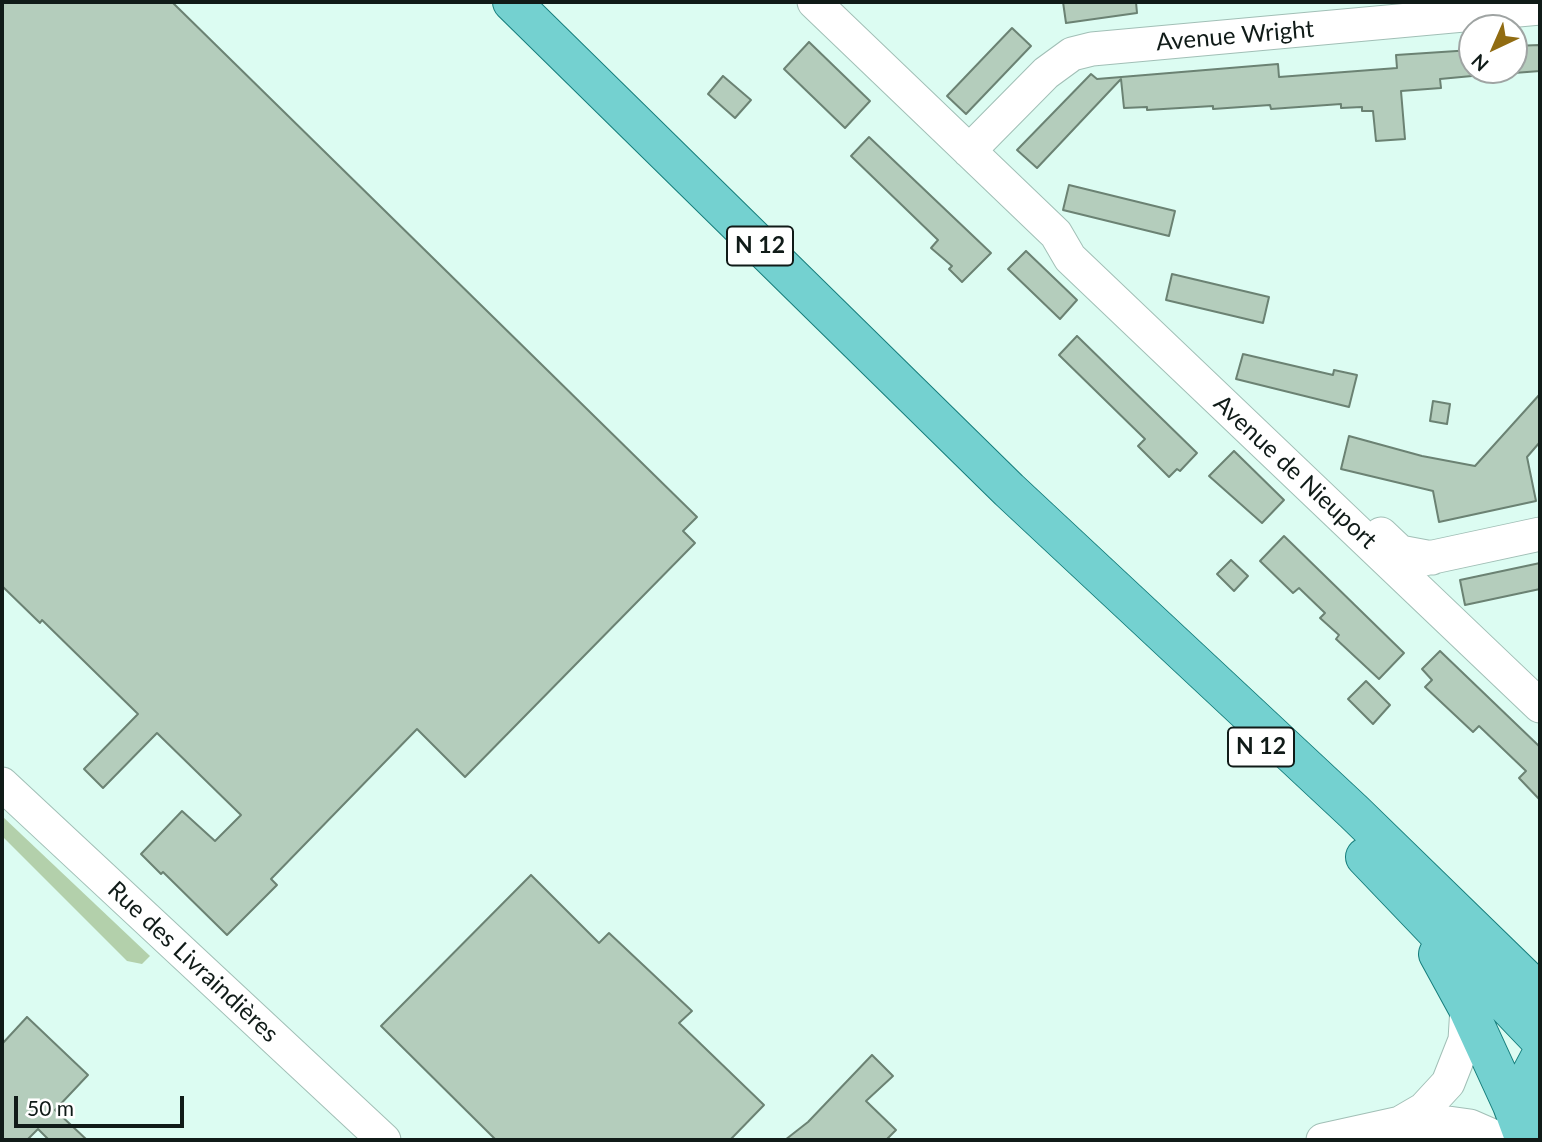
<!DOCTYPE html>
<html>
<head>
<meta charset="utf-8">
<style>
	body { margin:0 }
	#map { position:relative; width:1542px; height:1142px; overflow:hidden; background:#dcfcf2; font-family:Lato,sans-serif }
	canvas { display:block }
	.frame { position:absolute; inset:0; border:4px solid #101b18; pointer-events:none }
	.north { position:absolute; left:1458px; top:14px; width:70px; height:70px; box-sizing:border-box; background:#fff; border:2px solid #9fa4a3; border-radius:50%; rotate:224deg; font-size:19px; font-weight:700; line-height:28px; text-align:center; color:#101b18 }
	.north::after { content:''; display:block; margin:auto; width:24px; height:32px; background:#916c12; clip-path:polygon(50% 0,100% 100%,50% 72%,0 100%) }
	.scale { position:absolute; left:14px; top:1096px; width:170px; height:32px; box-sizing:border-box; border:4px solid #101b18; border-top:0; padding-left:9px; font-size:21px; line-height:24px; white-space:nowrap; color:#101b18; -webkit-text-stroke:5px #fff; paint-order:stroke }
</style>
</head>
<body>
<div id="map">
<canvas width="1542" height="1142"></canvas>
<div class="frame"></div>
<div class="north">N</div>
<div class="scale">50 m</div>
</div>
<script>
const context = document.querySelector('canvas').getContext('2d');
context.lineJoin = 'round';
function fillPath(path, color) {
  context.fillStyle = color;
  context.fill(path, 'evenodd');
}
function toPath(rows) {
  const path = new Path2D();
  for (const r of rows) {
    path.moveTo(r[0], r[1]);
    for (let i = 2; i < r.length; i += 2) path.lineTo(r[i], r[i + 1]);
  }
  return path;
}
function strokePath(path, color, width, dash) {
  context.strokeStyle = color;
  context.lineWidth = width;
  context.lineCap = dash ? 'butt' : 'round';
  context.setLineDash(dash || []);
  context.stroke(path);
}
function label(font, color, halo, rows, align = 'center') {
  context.font = font + ' Lato,sans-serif';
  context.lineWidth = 7;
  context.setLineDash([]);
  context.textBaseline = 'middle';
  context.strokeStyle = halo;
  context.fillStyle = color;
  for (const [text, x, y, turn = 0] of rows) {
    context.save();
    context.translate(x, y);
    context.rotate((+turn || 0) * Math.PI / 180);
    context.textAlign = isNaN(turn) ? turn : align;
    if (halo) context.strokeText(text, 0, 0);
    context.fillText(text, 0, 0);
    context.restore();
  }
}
fillPath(toPath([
	[2,816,150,956,142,964,127,961,2,836]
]), '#b3d0ab');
const building = toPath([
	[2,2,172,2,697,517,683,531,695,543,465,777,417,729,271,879,277,885,227,935,163,872,161,874,141,854,182,811,215,841,241,815,157,733,103,788,84,769,138,714,42,620,40,623,2,586,2,2],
	[1063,2,1136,2,1137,13,1066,23,1063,2],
	[1012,28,1031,46,966,114,947,96,1012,28],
	[809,42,870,101,845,128,784,69,809,42],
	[1539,45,1540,71,1514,73,1514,46,1539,45],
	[1472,50,1472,76,1440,79,1441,88,1401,91,1405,139,1376,141,1373,111,1362,111,1362,107,1341,108,1341,104,1271,109,1270,105,1213,109,1213,106,1147,110,1147,107,1124,108,1121,79,1037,168,1017,150,1091,74,1097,79,1278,64,1279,77,1397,68,1396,55,1472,50],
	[723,76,751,100,735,118,708,94,723,76],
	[869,137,991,253,962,282,949,269,952,266,931,248,938,240,851,156,869,137],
	[1069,185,1175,211,1169,236,1063,210,1069,185],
	[1026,251,1077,300,1060,319,1008,269,1026,251],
	[1172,274,1269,297,1263,323,1166,300,1172,274],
	[1077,336,1197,453,1180,471,1177,469,1169,477,1138,446,1145,439,1059,355,1077,336],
	[1243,354,1333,375,1334,370,1357,375,1349,407,1236,379,1243,354],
	[1540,394,1540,442,1527,457,1536,501,1439,522,1433,491,1341,469,1349,436,1422,456,1475,466,1540,394],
	[1433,401,1450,404,1447,424,1430,421,1433,401],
	[1234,451,1284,500,1262,523,1209,476,1234,451],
	[1284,536,1404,653,1379,679,1336,639,1339,635,1320,618,1325,613,1299,588,1293,593,1260,561,1284,536],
	[1231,560,1248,576,1234,591,1217,574,1231,560],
	[1540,563,1540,589,1465,605,1460,580,1540,563],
	[1440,651,1540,747,1540,800,1519,778,1526,771,1479,726,1473,732,1425,687,1432,680,1422,669,1440,651],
	[1366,681,1390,705,1373,724,1348,699,1366,681],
	[531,875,599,943,609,933,692,1011,679,1023,764,1105,730,1140,496,1140,381,1026,531,875],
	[27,1017,88,1075,55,1110,87,1140,49,1140,38,1129,27,1140,2,1140,2,1044,27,1017],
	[872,1055,893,1076,866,1101,896,1130,886,1140,785,1140,808,1122,872,1055]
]);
fillPath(building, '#b4cdbc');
strokePath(building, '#6b8273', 2);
const minor = toPath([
	[814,2,1056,234,1070,258,1540,706],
	[969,151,1046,73,1072,54,1092,49,1540,8],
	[1381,534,1400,552,1432,558],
	[1410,562,1540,534],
	[2,784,384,1140],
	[1400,1123,1424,1109,1448,1083,1465,1040,1467,1007],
	[1323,1140,1400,1123,1441,1122,1470,1126,1502,1140]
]);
const major = toPath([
	[512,2,1009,490,1354,812,1540,993],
	[1365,857,1540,1040],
	[1438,954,1467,1007,1512,1105,1523,1135],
	[1523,1131,1531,1074,1540,1057]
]);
strokePath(minor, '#a1bfb6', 35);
strokePath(major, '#157d7b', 40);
strokePath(minor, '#fff', 33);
strokePath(major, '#74d1d0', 38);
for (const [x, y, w] of [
	[760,246,66],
	[1261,747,66]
]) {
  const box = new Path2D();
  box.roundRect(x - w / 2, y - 19.5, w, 39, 5);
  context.fillStyle = '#fff';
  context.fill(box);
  strokePath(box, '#101b18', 2);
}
label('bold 23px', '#101b18', null, [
	["N 12",760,246],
	["N 12",1261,747]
]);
label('24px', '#101b18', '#fff', [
	["Avenue Wright",1235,36,-5],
	["Avenue de Nieuport",1295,472,43],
	["Rue des Livraindières",193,962,43]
]);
</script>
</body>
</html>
